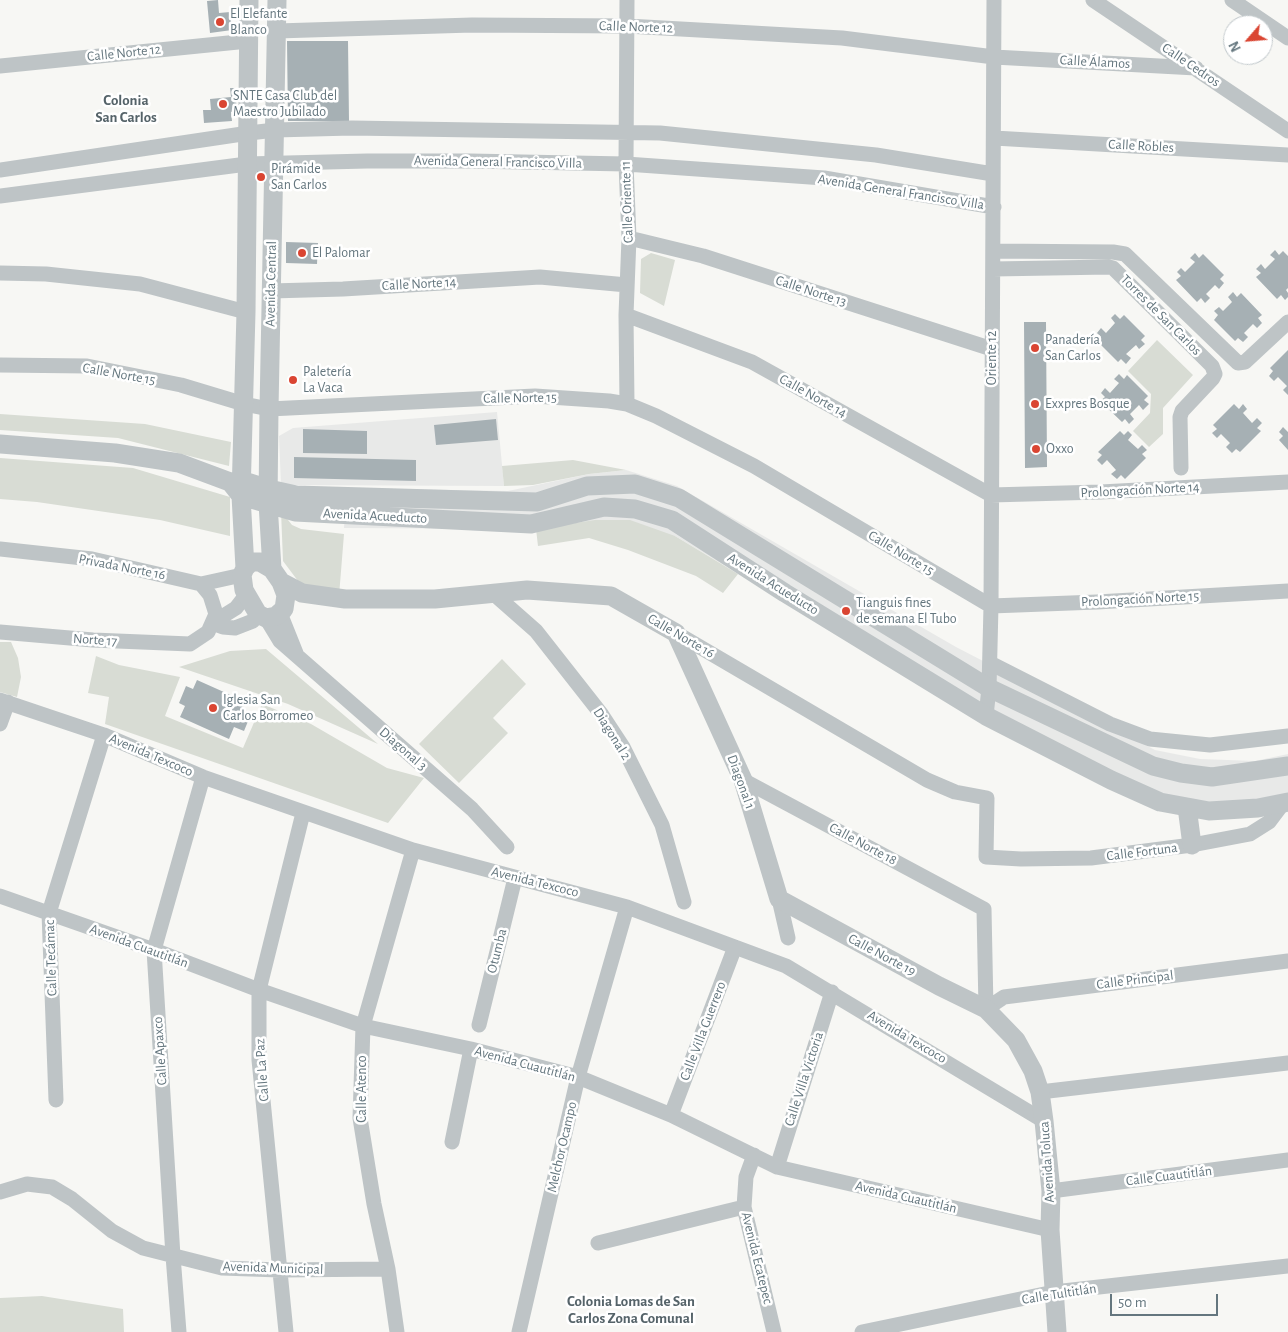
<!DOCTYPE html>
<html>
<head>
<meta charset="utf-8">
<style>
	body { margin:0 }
	#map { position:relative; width:1288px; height:1332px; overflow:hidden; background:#f7f7f4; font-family:"Alegreya Sans",sans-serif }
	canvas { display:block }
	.north { position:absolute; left:1223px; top:15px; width:50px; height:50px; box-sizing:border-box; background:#fff; border:1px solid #c1c8cb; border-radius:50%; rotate:243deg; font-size:14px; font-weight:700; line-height:20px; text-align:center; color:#64767e }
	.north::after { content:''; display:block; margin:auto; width:18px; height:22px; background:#da4532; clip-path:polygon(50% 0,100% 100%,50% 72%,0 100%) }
	.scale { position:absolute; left:1110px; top:1294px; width:108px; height:22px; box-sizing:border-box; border:2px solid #64767e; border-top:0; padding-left:6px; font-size:15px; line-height:18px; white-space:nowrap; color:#64767e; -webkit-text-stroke:4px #fff; paint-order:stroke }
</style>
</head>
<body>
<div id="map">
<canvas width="1288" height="1332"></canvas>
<div class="north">N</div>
<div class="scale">50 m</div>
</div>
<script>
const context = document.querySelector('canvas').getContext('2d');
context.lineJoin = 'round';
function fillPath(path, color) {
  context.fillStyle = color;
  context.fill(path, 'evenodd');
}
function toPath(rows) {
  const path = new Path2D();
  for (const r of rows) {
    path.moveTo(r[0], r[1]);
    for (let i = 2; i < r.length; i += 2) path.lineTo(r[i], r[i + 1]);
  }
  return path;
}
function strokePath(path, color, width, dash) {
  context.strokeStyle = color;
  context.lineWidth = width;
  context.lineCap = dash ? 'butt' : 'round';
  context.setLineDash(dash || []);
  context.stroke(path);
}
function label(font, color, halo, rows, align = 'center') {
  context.font = font + ' "Alegreya Sans",sans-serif';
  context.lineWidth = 5;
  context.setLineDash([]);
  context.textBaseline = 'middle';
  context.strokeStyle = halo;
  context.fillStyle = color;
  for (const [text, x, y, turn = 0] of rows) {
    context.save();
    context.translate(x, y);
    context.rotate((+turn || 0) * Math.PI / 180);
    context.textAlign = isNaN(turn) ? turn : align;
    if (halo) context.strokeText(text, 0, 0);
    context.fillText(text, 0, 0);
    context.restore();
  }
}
fillPath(toPath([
	[497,412,504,486,281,485,279,436,293,428],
	[626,470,677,486,956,647,1155,750,1200,759,1255,761,1288,754,1288,812,1271,815,1205,819,1009,736,675,536,536,529,344,528,346,488,508,491,589,474]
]), '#e8e9e8');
fillPath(toPath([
	[651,253,675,260,664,306,640,293,641,259],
	[1157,340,1193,375,1163,408,1163,434,1149,447,1133,431,1150,413,1151,394,1128,371],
	[0,414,145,424,231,442,229,466,118,438,0,430],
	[0,458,133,468,230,497,230,536,160,520,37,502,0,499],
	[573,460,626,470,589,474,533,485,504,486,502,466],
	[281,511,292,525,301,529,344,534,339,596,307,593,283,561],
	[595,520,630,520,675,536,738,574,723,593,696,576,628,550,589,538,538,546,536,529],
	[0,642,11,642,18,658,21,677,17,697,0,692],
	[266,649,378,744,288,704,179,667,230,651],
	[96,656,119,665,180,677,165,716,243,748,262,704,311,724,387,768,424,778,388,823,105,724,109,697,88,693],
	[502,659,526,684,493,718,508,733,459,783,419,744],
	[42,1296,123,1309,124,1332,0,1332,0,1298]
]), '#d8dcd4');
fillPath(toPath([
	[218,0,219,13,230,12,232,30,210,33,207,1],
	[287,41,348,41,349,121,288,121],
	[230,88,235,88,237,111,231,112,232,121,204,123,203,110,211,110,210,99,231,97],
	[257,171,267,172,266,181,256,181],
	[286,242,318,243,317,264,286,263],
	[1275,250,1279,255,1283,251,1288,256,1288,288,1286,290,1288,293,1288,297,1285,300,1281,295,1277,299,1256,277,1261,273,1256,269,1261,264,1265,269,1275,259,1270,255],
	[1195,253,1199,258,1203,254,1224,275,1220,279,1224,283,1219,289,1215,285,1206,294,1210,298,1205,303,1201,298,1197,302,1176,280,1181,276,1177,272,1181,268,1185,272,1195,262,1190,258],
	[1233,292,1237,297,1241,293,1262,315,1258,318,1262,323,1257,328,1253,324,1244,333,1248,337,1243,342,1238,338,1235,341,1214,320,1218,315,1214,311,1219,307,1223,311,1232,302,1228,297],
	[1115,314,1120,319,1124,315,1145,336,1141,340,1145,344,1139,349,1136,345,1126,354,1131,358,1126,364,1121,359,1118,362,1097,341,1101,337,1097,333,1101,328,1106,333,1115,323,1111,318],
	[1024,322,1046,322,1047,467,1025,468],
	[1288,350,1288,395,1283,390,1287,386,1278,377,1274,381,1269,376,1273,371,1270,368],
	[1119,374,1124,379,1127,375,1148,396,1144,400,1149,404,1143,410,1139,405,1130,414,1134,419,1129,424,1125,419,1122,422,1100,401,1105,397,1101,393,1105,388,1110,393,1119,383,1114,379],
	[1234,404,1239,409,1243,404,1247,409,1243,413,1252,423,1257,418,1262,423,1257,428,1261,431,1240,452,1236,449,1232,453,1226,447,1230,443,1221,434,1217,438,1212,433,1217,429,1213,425],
	[496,419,498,440,436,445,434,425],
	[1283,427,1288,432,1288,450,1279,440,1283,436,1279,432],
	[303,429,367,431,367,454,303,453],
	[1120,431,1124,435,1128,431,1132,435,1128,440,1138,449,1142,445,1147,450,1142,454,1146,458,1125,479,1121,475,1117,479,1111,474,1116,470,1107,460,1102,465,1097,460,1102,455,1098,452],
	[294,457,416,460,416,481,294,478],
	[197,680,244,701,241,710,251,714,244,731,234,727,229,739,180,717,185,706,179,703,186,686,193,689]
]), '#a6b0b4');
strokePath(toPath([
	[1093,0,1288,131],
	[1232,0,1288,38],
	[277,31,472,25,627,26,842,38,994,57,1196,68],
	[0,66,248,41],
	[994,138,1288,155],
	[0,170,249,133,275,130,352,128,660,133,876,155,993,174],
	[0,196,247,164,367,161,470,161,626,164,824,178,994,207],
	[629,238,703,256,992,349],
	[993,251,1113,252,1125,254,1238,363,1245,362,1288,322],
	[993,269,1109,267,1113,268,1212,366,1215,374,1213,378,1182,411,1180,417,1181,468],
	[0,273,46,274,140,284,246,312],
	[271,291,343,289,540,277,627,285],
	[626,315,752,362,991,495,1101,492,1288,482],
	[0,365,87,366,181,385,244,404,269,409,535,396,609,401,627,404,656,416,754,466,991,606,1097,602,1288,591],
	[627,404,626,315,629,238,626,164,627,0],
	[0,549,92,559,201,584,242,575],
	[494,594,536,631,602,715,623,747,662,825,684,902],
	[280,613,296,653],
	[266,618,280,641,472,809,507,847],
	[212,623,223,627,235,628,253,621,258,614],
	[212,623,236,608,246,595],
	[0,632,93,640,190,644,208,632,216,614,210,595,201,584],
	[676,633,927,780,955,792,987,798,986,857,1021,859,1091,858,1192,845,1250,834,1269,822,1284,802],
	[990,663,1110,724,1150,739,1210,745,1288,736],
	[0,700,104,735,203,777,413,850,627,907,786,966,1044,1121],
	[986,716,989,688,991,606,994,0],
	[0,724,8,702],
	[743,780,984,909,986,1009],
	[0,896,154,950,259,990,363,1026,471,1049,578,1077,671,1115,777,1167,1050,1230],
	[779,899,788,938],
	[986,1009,1004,997,1288,961],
	[479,1025,515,878],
	[1040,1092,1288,1063],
	[56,1100,49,913,104,735],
	[671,1115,735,947],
	[452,1142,471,1049],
	[754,1155,746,1177,744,1207,774,1332],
	[777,1167,832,992],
	[1051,1191,1288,1160],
	[0,1192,27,1184,52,1187,72,1199,112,1231,143,1248,222,1268,280,1270,388,1269],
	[598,1243,744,1207],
	[179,1332,173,1256,154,950,203,777],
	[286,1332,259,1060,259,990,303,813],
	[397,1332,388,1269,374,1204,360,1118,363,1026,413,850],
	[519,1332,578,1077,627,907],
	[862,1332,1054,1292,1288,1266]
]), '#bec4c6', 15);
strokePath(toPath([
	[0,444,115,453,179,463,230,482,241,480,269,489,296,495,537,502,587,486,635,484,679,498,989,688,1153,766,1181,773,1212,777,1288,766],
	[230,482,241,496,295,512,531,524,604,507,635,509,672,520,785,593,986,716,1111,780,1160,802,1209,811,1258,808,1288,802],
	[251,562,260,562,272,569,281,582,286,595,284,609,276,616,266,618,258,614,244,590,242,575,245,568,251,562],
	[245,568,241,496,246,312,249,0],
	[272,569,268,503,269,409,277,0],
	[281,582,302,593,345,599,435,599,527,590,611,596,676,633,743,780,779,899,939,986,986,1009,1016,1040,1033,1071,1040,1092,1044,1121,1051,1191,1050,1230,1057,1332],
	[1187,807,1192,845]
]), '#bec4c6', 19);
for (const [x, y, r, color] of [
	[220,22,5,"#da4532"],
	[223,104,5,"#da4532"],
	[261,177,5,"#da4532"],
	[302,253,5,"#da4532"],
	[1035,348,5,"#da4532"],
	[293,380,5,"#da4532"],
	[1035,404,5,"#da4532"],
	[1036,449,5,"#da4532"],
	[846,611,5,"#da4532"],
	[213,708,5,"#da4532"]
]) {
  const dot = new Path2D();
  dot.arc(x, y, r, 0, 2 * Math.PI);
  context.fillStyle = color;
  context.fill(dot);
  strokePath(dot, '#fff', 2);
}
label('14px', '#64767e', '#fff', [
	["El Elefante",230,14],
	["Blanco",230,30],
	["SNTE Casa Club del",233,96],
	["Maestro Jubilado",233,112],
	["Pirámide",271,169],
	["San Carlos",271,185],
	["El Palomar",312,253],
	["Panadería",1045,340],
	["San Carlos",1045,356],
	["Paletería",303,372],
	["La Vaca",303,388],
	["Exxpres Bosque",1045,404],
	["Oxxo",1046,449],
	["Tianguis fines",856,603],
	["de semana El Tubo",856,619],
	["Iglesia San",223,700],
	["Carlos Borromeo",223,716]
], 'left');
label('14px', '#64767e', '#fff', [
	["Calle Norte 12",636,27,2],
	["Calle Norte 12",124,53,-6],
	["Calle Álamos",1095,62,3],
	["Calle Cedros",1191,65,34],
	["Calle Robles",1141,146,3],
	["Avenida General Francisco Villa",498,162,1],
	["Avenida General Francisco Villa",901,192,9],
	["Calle Oriente 11",627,202,-92],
	["Avenida Central",271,284,-89],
	["Calle Norte 14",419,284,-3],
	["Calle Norte 13",811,291,18],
	["Torres de San Carlos",1161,315,45],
	["Oriente 12",992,358,-90],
	["Calle Norte 15",119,374,10],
	["Calle Norte 14",813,396,29],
	["Calle Norte 15",520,398,-1],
	["Prolongación Norte 14",1140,490,-3],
	["Avenida Acueducto",375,516,3],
	["Calle Norte 15",901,553,31],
	["Privada Norte 16",122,567,11],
	["Avenida Acueducto",773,584,32],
	["Prolongación Norte 15",1140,599,-3],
	["Calle Norte 16",681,636,30],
	["Norte 17",95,640,4],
	["Diagonal 2",612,734,58],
	["Diagonal 3",403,749,41],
	["Avenida Texcoco",151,755,23],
	["Diagonal 1",741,782,70],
	["Calle Norte 18",863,844,28],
	["Calle Fortuna",1142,852,-7],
	["Avenida Texcoco",535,882,14],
	["Avenida Cuautitlán",139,946,20],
	["Otumba",497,951,-76],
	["Calle Norte 19",882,955,28],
	["Calle Tecámac",51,958,-92],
	["Calle Principal",1135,980,-7],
	["Calle Villa Guerrero",703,1031,-69],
	["Avenida Texcoco",907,1037,31],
	["Calle Apaxco",160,1051,-94],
	["Avenida Cuautitlán",525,1064,15],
	["Calle La Paz",262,1070,-94],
	["Calle Villa Victoria",804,1079,-72],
	["Calle Atenco",362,1089,-90],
	["Melchor Ocampo",562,1147,-77],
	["Avenida Toluca",1047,1162,-94],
	["Calle Cuautitlán",1169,1176,-7],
	["Avenida Cuautitlán",906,1197,13],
	["Avenida Ecatepec",757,1258,76],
	["Avenida Municipal",273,1268,2],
	["Calle Tultitlán",1059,1294,-9]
]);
label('bold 15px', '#556369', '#fff', [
	["Colonia",126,100],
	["San Carlos",126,117],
	["Colonia Lomas de San",631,1301],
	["Carlos Zona Comunal",631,1318]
]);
</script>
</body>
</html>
